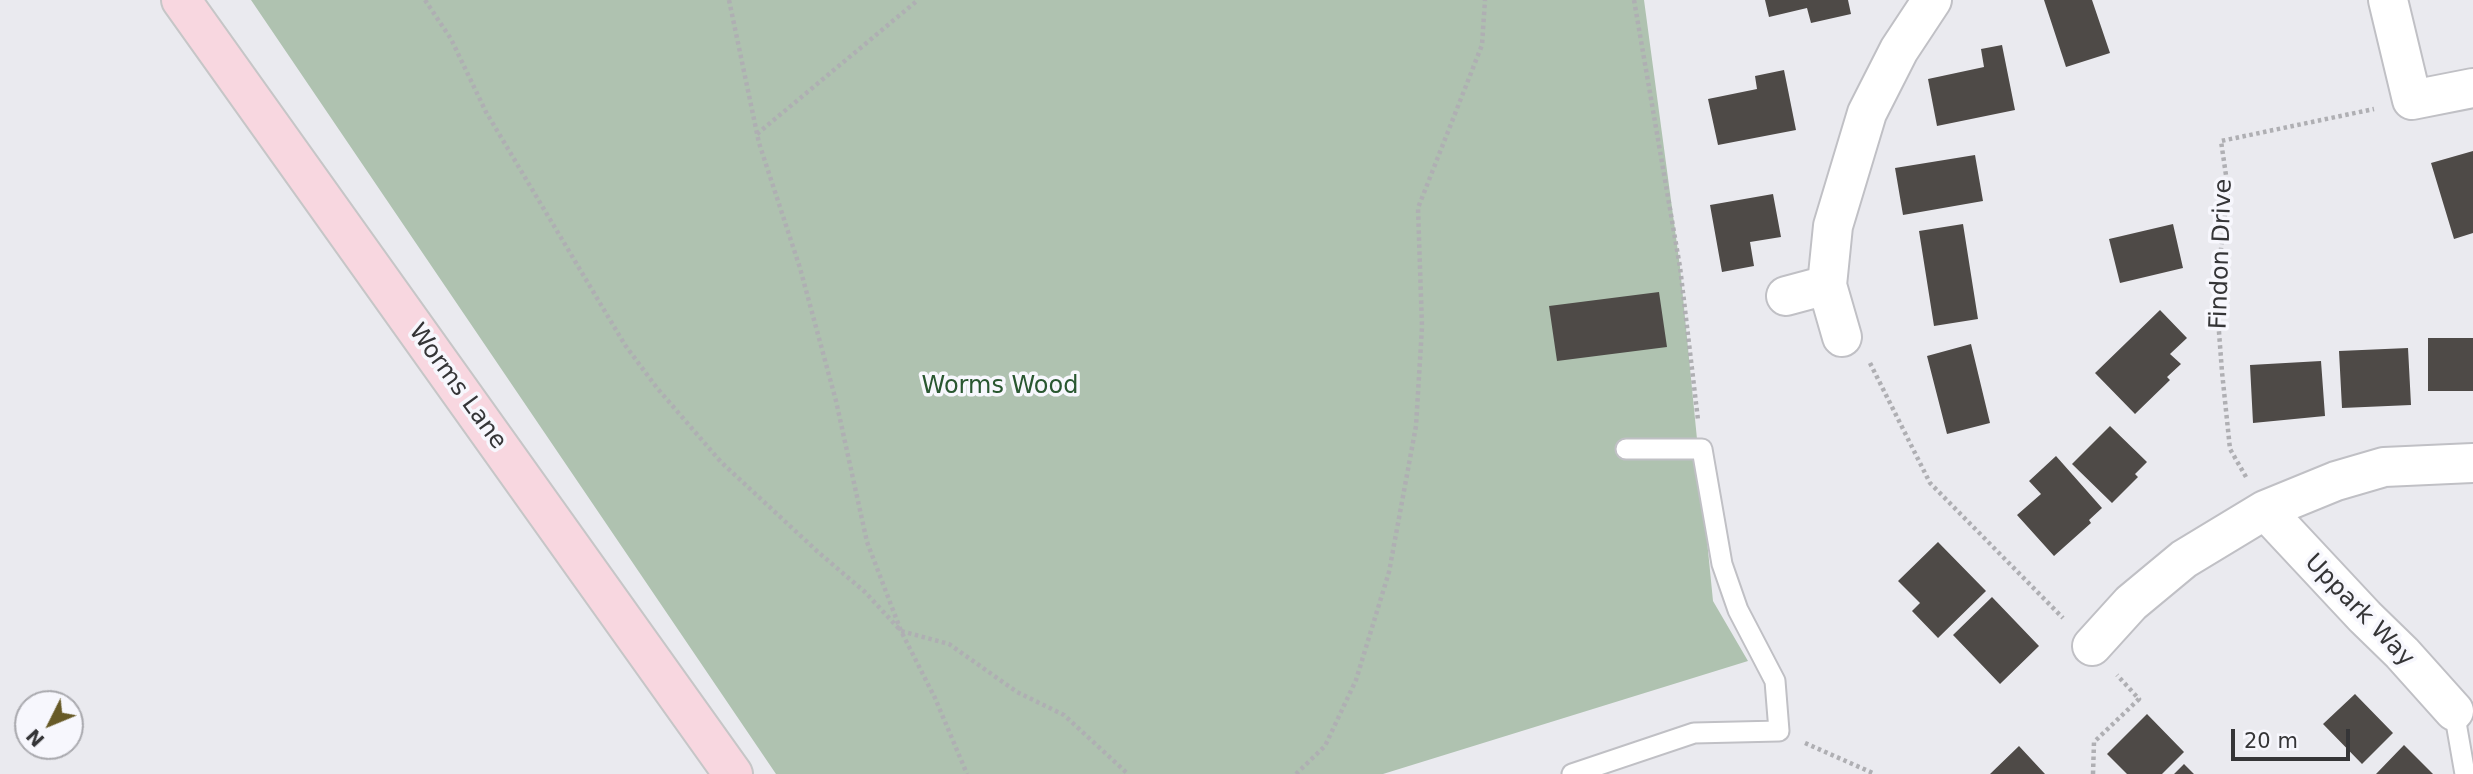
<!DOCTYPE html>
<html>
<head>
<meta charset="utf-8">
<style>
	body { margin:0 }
	#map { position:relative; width:2473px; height:774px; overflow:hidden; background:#eaeaef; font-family:"DejaVu Sans",sans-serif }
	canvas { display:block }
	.north { position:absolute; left:14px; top:690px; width:70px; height:70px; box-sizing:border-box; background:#f7f7fd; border:2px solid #a9a9ae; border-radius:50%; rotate:227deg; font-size:19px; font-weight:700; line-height:28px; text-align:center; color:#353537 }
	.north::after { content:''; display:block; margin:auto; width:24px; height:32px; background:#675a27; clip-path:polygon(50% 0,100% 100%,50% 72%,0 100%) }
	.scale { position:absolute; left:2231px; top:729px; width:119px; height:32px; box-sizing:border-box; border:4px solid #353537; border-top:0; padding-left:9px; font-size:21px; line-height:24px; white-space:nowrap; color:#353537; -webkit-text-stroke:5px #f7f7fd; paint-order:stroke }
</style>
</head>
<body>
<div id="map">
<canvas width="2473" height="774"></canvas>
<div class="north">N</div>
<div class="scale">20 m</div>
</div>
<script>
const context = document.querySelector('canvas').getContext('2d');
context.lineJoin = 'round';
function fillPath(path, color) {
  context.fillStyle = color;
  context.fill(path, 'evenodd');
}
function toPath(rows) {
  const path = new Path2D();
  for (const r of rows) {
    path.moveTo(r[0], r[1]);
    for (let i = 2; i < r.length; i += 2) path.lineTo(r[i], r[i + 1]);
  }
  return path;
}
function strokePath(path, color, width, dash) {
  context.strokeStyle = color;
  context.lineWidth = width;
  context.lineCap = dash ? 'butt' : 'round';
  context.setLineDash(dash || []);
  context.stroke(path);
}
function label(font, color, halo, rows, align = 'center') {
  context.font = font + ' "DejaVu Sans",sans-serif';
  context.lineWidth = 7;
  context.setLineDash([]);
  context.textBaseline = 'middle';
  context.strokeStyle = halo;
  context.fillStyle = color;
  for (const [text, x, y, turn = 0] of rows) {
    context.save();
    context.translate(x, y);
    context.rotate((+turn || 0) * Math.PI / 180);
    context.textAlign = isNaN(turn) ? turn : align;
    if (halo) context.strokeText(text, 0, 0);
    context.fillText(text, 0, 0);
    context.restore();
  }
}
fillPath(toPath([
	[251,0,1644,0,1680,267,1713,601,1748,661,1383,774,776,774]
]), '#afc2b0');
fillPath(toPath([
	[1765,0,1848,0,1851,14,1811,23,1807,8,1769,17],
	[2044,0,2092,0,2110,53,2066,67],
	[2002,45,2015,110,1937,126,1928,79,1984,67,1981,49],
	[1784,70,1796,130,1718,145,1708,99,1757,89,1755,76],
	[2473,151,2473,233,2454,239,2431,163],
	[1975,155,1983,201,1903,215,1895,168],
	[1773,194,1781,237,1750,242,1754,266,1722,272,1710,205],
	[1963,224,1978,319,1934,326,1919,231],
	[2173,224,2183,268,2120,283,2109,239],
	[1659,292,1667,347,1557,361,1549,306],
	[2160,310,2187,338,2170,354,2181,364,2167,377,2170,380,2135,414,2095,373],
	[2428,338,2473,338,2473,391,2428,391],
	[1971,344,1990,423,1947,434,1927,356],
	[2408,348,2411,405,2342,408,2339,351],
	[2321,361,2325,416,2253,423,2250,365],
	[2110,426,2147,462,2135,474,2138,477,2112,503,2072,464],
	[2056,456,2102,508,2089,520,2091,523,2054,556,2017,515,2041,494,2029,481],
	[1938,542,1986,591,1938,638,1912,611,1920,603,1898,581],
	[1992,597,2039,646,2000,684,1953,635],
	[2355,694,2393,733,2362,764,2323,724],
	[2147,714,2184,752,2162,774,2127,774,2107,754],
	[2404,745,2433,774,2376,774],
	[2019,746,2045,774,1990,774],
	[2184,764,2194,774,2174,774]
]), '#4e4a47');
const service = toPath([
	[2454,711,2465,774],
	[1572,774,1694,733,1779,731,1775,681,1738,610,1722,564,1702,449,1626,449]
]);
const minor = toPath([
	[2388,0,2412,100,2473,88],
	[1786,296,1827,285],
	[1842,337,1827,285,1833,226,1867,113,1899,50,1932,0],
	[2092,646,2131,603,2184,559,2265,510],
	[2454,711,2402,653,2365,617,2265,510,2336,481,2384,467,2473,463]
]);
const primary = toPath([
	[181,0,733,774]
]);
strokePath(service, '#c0c0c5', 23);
strokePath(minor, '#c0c0c5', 42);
strokePath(primary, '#c6c6c7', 42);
strokePath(toPath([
	[425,0,451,39,486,112,625,345,657,388,721,462,818,552,865,592,901,631,949,644,1017,692,1064,715,1128,774],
	[729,0,759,143,800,268,836,401,867,542,901,631,935,698,967,774],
	[1634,0,1680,267,1698,420],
	[757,134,918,0],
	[1870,363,1930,483,2063,618],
	[2246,477,2230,449,2222,372,2216,292,2228,189,2221,141,2374,109],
	[1805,743,1875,774],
	[1296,774,1325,746,1356,680,1389,572,1416,426,1422,327,1418,208,1482,45,1485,0],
	[2093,774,2094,742,2139,699,2117,675]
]), '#afafb3', 4.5, [3.5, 3.5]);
strokePath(service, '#fff', 19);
strokePath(minor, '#fff', 38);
strokePath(primary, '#f8d7e0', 38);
label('24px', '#353537', '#f7f7fd', [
	["Findon Drive",2222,254,-88],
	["Worms Lane",457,387,54],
	["Uppark Way",2359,611,46]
]);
label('24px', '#295730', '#f7f7fd', [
	["Worms Wood",1000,387]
]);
</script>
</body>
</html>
